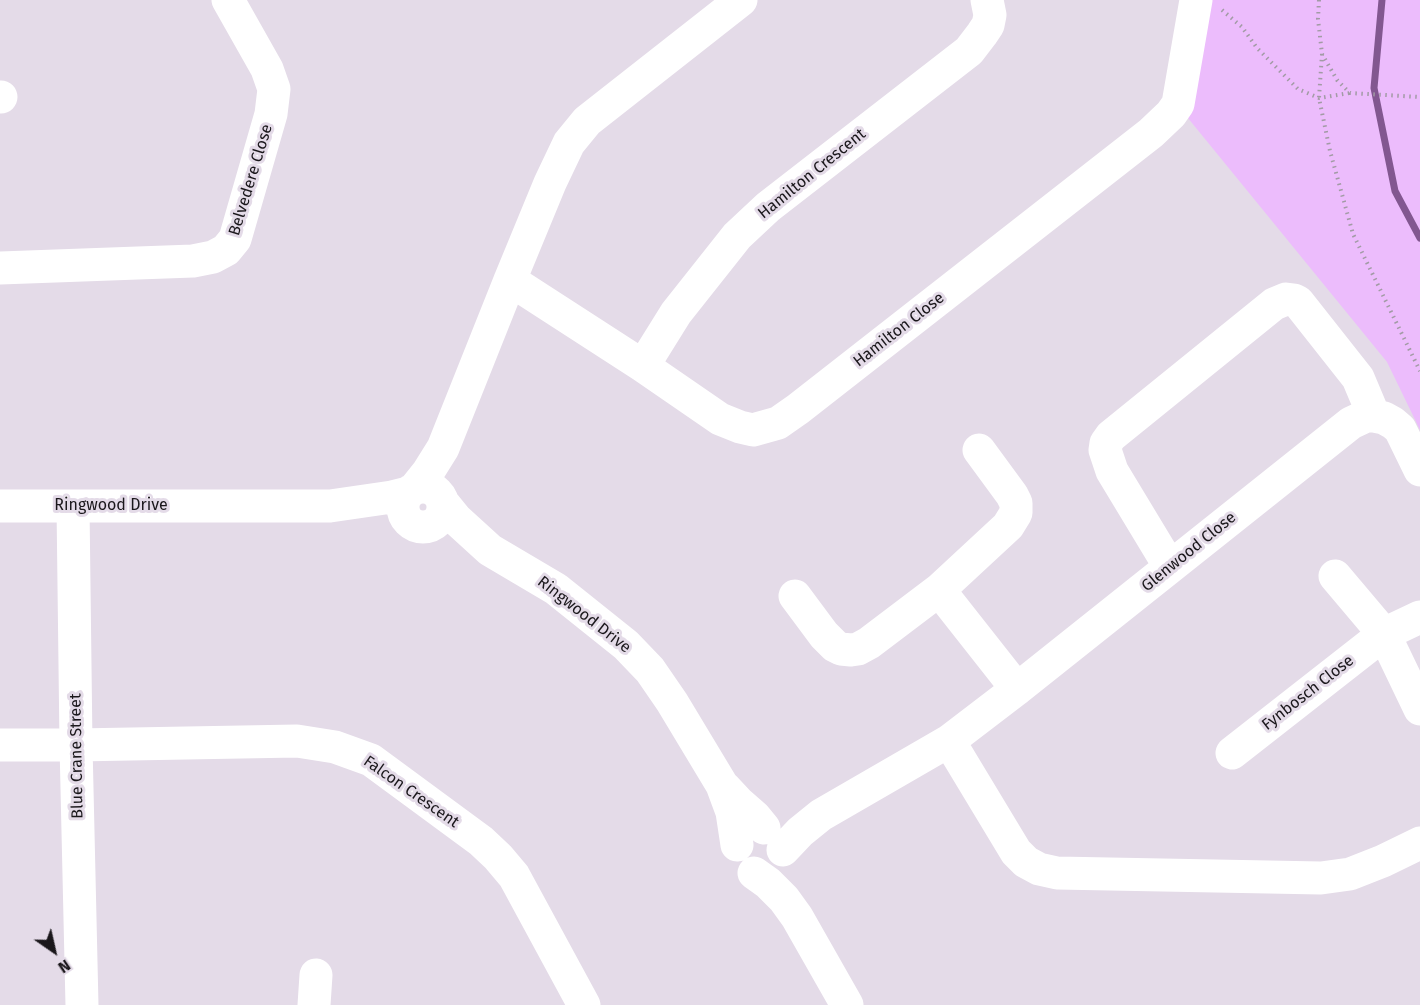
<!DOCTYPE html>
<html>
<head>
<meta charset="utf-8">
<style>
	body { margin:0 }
	#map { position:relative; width:1420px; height:1005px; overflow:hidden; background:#e4dbe8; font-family:"Fira Sans",sans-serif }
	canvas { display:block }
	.north { position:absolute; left:24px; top:921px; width:60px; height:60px; -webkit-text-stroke:4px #e4dbe8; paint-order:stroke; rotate:146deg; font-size:16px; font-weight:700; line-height:24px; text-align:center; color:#1a171b }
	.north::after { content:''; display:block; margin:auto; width:21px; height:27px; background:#1a171b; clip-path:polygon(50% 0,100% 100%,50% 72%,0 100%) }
</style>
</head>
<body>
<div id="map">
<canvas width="1420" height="1005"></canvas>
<div class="north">N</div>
</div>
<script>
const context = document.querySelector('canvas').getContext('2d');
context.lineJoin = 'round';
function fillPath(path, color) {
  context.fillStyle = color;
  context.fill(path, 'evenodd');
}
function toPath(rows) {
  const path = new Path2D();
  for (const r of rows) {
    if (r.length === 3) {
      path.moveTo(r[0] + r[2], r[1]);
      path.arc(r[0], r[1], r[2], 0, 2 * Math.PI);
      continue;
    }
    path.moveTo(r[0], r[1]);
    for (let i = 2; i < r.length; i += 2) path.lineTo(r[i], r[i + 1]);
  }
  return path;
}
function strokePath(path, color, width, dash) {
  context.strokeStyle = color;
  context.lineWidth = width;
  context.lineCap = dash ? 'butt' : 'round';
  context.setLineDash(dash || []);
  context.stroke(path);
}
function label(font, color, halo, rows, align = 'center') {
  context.font = font + ' "Fira Sans",sans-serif';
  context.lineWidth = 6;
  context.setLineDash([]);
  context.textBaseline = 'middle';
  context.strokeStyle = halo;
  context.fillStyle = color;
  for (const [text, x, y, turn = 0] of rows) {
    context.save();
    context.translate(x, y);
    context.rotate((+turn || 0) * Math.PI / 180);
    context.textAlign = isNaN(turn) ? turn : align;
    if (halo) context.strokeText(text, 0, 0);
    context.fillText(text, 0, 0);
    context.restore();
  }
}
fillPath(toPath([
	[1205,0,1420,0,1420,430,1387,362,1183,112]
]), '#ecbcfc');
strokePath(toPath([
	[1382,0,1374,88,1395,191,1420,238]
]), '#825790', 7);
strokePath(toPath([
	[1319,0,1318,19,1322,54,1337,80,1350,93,1420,97],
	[1222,10,1242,27,1257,48,1298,89,1319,98,1350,93],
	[1322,54,1319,98,1330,151,1353,234,1420,371]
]), '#a29ba5', 4, [1.5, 4.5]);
strokePath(toPath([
	[0,97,1,97],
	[0,268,193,261,213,257,226,250,235,239,271,114,274,89,267,69,228,0],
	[510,280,643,366,720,419,740,427,753,430,778,423,798,409,1151,133,1171,114,1178,104,1196,0],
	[643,366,676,313,737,236,768,207,969,51,982,34,988,25,990,15,987,0],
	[423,507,20],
	[416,487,428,472,443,448,510,280,550,183,569,143,587,121,741,0],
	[443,503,456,519,490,550,556,589,626,645,650,670,672,702,722,785,732,812,737,845],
	[0,506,330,506,392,497,408,493],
	[73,506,76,745,82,1005],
	[1170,567,1112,471,1105,450,1106,443,1111,436,1274,304,1286,299,1294,300,1298,302,1358,378,1374,416],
	[1335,576,1384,634,1420,709],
	[939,590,1017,689],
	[795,596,824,635,835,646,841,649,851,650,858,649,869,643,939,590,1008,526,1016,513,1016,503,1012,495,979,450],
	[949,741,1016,852,1026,862,1039,869,1057,873,1321,878,1350,874,1383,861,1420,843],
	[0,745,76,745,297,741,335,747,371,760,481,841,498,857,514,876,584,1005],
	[1232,753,1384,634,1420,617],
	[725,788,739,803,755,817,764,828],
	[783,850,800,832,821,815,949,741,1017,689,1351,423,1366,416,1374,416,1384,418,1393,423,1400,429,1420,470],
	[754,873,768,883,784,899,797,917,847,1005],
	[314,1005,316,975]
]), '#fff', 33);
label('16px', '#1a171b', '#e4dbe8', [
	["Hamilton Crescent",812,174,-39],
	["Belvedere Close",251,180,-73],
	["Hamilton Close",899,330,-38],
	["Ringwood Drive",111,506],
	["Glenwood Close",1189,552,-39],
	["Ringwood Drive",584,615,38],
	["Fynbosch Close",1308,693,-38],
	["Blue Crane Street",77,756,-91],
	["Falcon Crescent",411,792,35]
]);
</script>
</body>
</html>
